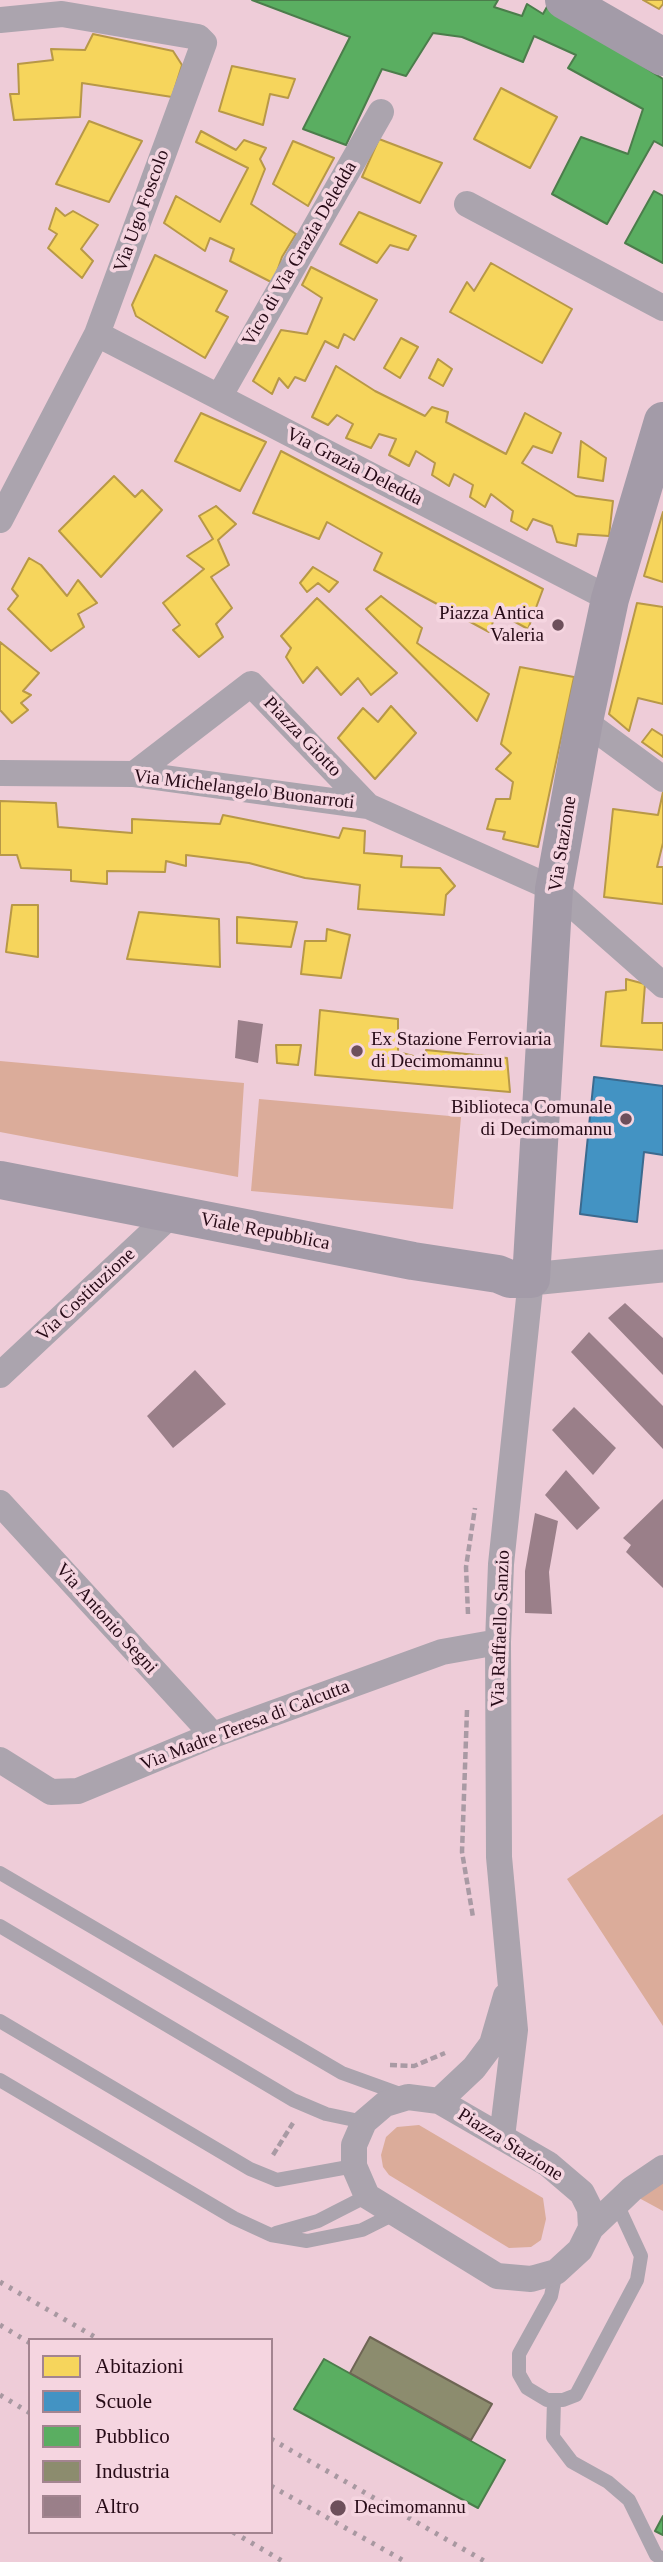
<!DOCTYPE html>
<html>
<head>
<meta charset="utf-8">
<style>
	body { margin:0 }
	#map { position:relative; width:663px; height:2562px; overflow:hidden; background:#eeccd8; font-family:"Times New Roman",serif }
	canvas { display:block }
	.legend { position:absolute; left:28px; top:2338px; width:245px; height:196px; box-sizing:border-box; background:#f5d5e0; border:2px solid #a38490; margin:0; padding:9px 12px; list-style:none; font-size:21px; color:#270b17 }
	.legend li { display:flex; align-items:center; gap:14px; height:35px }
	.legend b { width:35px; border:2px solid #a38490 }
</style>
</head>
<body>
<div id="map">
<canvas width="663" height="2562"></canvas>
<ul class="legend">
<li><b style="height:19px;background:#f6d55c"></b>Abitazioni</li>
<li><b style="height:19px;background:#4393c3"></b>Scuole</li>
<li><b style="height:19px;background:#5aae61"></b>Pubblico</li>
<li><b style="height:19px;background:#8c8c6e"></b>Industria</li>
<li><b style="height:19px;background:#9a7f89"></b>Altro</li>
</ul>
</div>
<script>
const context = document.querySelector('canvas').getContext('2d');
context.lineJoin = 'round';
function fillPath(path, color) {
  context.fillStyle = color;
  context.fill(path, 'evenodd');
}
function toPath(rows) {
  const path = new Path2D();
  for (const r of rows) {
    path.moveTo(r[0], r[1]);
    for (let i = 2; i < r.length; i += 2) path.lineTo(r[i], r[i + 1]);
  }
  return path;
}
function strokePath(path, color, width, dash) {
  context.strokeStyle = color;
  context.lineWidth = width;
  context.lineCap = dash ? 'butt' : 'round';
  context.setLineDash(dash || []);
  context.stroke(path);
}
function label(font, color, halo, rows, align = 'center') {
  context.font = font + ' "Times New Roman",serif';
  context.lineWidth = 7;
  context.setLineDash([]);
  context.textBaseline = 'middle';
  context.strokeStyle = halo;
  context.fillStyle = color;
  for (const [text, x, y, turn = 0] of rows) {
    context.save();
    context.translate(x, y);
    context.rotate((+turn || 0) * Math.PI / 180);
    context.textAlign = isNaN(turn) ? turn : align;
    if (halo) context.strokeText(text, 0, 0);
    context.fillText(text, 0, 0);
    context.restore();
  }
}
fillPath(toPath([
	[0,1061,244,1083,238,1177,0,1132],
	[259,1099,461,1117,453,1209,251,1191],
	[663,1814,663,2026,567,1879],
	[419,2125,543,2198,546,2219,541,2240,531,2247,509,2248,389,2175,383,2167,381,2155,386,2137,397,2127],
	[663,2183,663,2211,639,2198]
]), '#dbac9a');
const homes = toPath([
	[643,0,663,0,663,4,659,9,643,0],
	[93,34,173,51,182,65,172,97,82,83,80,117,14,120,10,94,19,94,18,64,53,60,51,49,85,50,93,34],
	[232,66,295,79,288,98,270,94,263,125,219,111,232,66],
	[501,88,557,117,530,168,474,139,501,88],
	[89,121,142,141,109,202,56,184,89,121],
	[201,131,236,150,244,140,266,148,260,159,265,169,251,204,296,234,282,257,273,283,230,261,234,249,210,238,205,251,164,223,176,196,220,222,248,168,196,142,201,131],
	[379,139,442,163,420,203,362,177,379,139],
	[293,141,334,158,308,206,273,184,293,141],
	[56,208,65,216,73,211,98,225,81,249,93,261,82,278,48,248,57,234,49,229,56,208],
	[359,212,416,236,408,250,390,245,377,263,340,244,359,212],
	[155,255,227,291,216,311,228,317,205,358,136,316,132,305,155,255],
	[491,263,572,309,542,363,450,312,467,282,474,291,491,263],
	[311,267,377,300,354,340,344,334,338,348,325,341,305,381,295,377,288,388,279,378,272,394,253,381,281,330,307,334,322,298,302,285,311,267],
	[401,338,418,347,400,378,384,368,401,338],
	[438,359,452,369,443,386,429,378,438,359],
	[336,366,375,391,425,416,432,407,448,412,446,422,506,454,525,413,561,433,552,453,533,446,522,463,576,496,613,501,609,536,578,534,576,546,557,542,552,526,533,519,527,530,511,521,513,511,491,494,485,507,470,497,473,485,454,474,449,486,432,475,435,463,416,451,409,466,389,455,396,439,379,434,371,448,346,438,353,424,337,415,328,425,312,417,336,366],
	[201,413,266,442,240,491,175,461,201,413],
	[581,441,606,458,603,481,578,477,581,441],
	[281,451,543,589,528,629,497,612,489,632,374,570,382,553,327,522,319,539,253,513,281,451],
	[114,476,135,497,142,490,162,510,101,577,59,531,114,476],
	[216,506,236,524,218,540,229,565,211,577,232,608,216,624,223,637,199,657,173,630,180,625,163,603,204,569,187,556,213,539,199,516,216,506],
	[663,512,663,582,644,576,663,512],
	[29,558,41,565,67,596,78,580,97,603,78,614,84,627,51,651,8,609,18,596,12,589,29,558],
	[313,567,338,582,329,592,318,583,307,592,300,583,313,567],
	[381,596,422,628,417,643,489,694,477,721,366,609,381,596],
	[317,598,397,673,371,695,358,678,341,695,317,667,303,683,286,657,291,648,281,636,317,598],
	[637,603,663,607,663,704,638,698,629,731,609,714,637,603],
	[0,642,39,673,23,691,31,695,21,703,28,710,12,723,0,710,0,642],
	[520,667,574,677,538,847,503,839,505,832,487,829,496,799,510,799,513,782,496,769,511,753,501,744,520,667],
	[391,706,416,733,375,779,338,738,363,708,378,722,391,706],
	[652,729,663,736,663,757,642,742,652,729],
	[663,792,663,843,657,867,663,867,663,904,604,897,613,809,658,815,663,792],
	[0,801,56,803,58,827,132,833,132,819,220,824,223,815,339,838,343,828,365,831,364,853,402,856,401,867,440,868,455,886,446,895,444,915,358,909,360,885,305,878,249,863,186,855,186,866,166,861,165,872,107,871,107,884,71,881,71,870,21,868,17,855,0,855,0,801],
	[12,905,38,905,38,957,6,952,12,905],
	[139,912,219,919,220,967,127,959,139,912],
	[237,917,297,922,291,947,237,943,237,917],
	[327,929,350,935,341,978,301,974,305,941,326,941,327,929],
	[626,979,645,984,642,1023,663,1023,663,1050,601,1046,606,992,626,990,626,979],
	[320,1010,398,1019,398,1052,425,1059,426,1050,507,1058,510,1092,315,1075,320,1010],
	[276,1045,301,1045,298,1065,277,1063,276,1045]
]);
fillPath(homes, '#f6d55c');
strokePath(homes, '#b89847', 2);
const schools = toPath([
	[594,1077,663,1086,663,1155,644,1152,637,1222,580,1214,594,1077]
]);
fillPath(schools, '#4393c3');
strokePath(schools, '#3b6a8f', 2);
const public = toPath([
	[252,0,498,0,494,7,522,16,527,4,543,14,548,5,663,79,663,146,654,141,607,224,552,194,581,137,628,154,643,109,568,68,576,55,534,36,523,62,462,37,433,33,406,76,382,69,346,145,303,129,350,37,252,0],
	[654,191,663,196,663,263,625,243,654,191],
	[324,2359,505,2460,478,2508,294,2409,324,2359],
	[663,2516,663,2535,655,2531,663,2516]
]);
fillPath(public, '#5aae61');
strokePath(public, '#4b7d4b', 2);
const industry = toPath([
	[370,2337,492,2404,471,2440,350,2373,370,2337]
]);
fillPath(industry, '#8c8c6e');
strokePath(industry, '#6e6554', 2);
fillPath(toPath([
	[238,1020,263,1024,258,1063,235,1058],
	[625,1303,663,1338,663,1375,608,1318],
	[589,1332,663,1406,663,1449,571,1352],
	[195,1370,226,1404,173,1448,147,1416],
	[574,1407,616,1448,593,1475,552,1430],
	[566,1470,600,1508,577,1530,545,1495],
	[663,1499,663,1588,626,1552,631,1545,623,1538],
	[535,1513,558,1521,549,1572,552,1614,525,1613,525,1571]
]), '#9a7f89');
strokePath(toPath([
	[468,1614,466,1567,475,1508],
	[467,1710,462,1852,473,1917],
	[390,2065,414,2066,445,2053],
	[273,2155,293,2123]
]), '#a99aa4', 4.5, [7, 3.5]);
strokePath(toPath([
	[0,1873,342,2073,403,2095],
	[0,1926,293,2100,326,2114,364,2122],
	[0,2021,250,2169,277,2180,354,2166],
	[0,2080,234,2218,271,2235,307,2241,362,2230,394,2214],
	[276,2233,318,2221,367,2196],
	[556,2272,551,2296,519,2354,519,2374,527,2388,547,2400,563,2400,576,2395,637,2280,641,2256,617,2204],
	[554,2400,553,2437,572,2462,608,2482,629,2500,656,2555,663,2559]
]), '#aba4ae', 14);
strokePath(toPath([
	[0,20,62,14,198,37,204,43,97,334,0,520],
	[467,204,663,308],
	[97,334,610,599],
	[219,397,381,112],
	[584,721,663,779],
	[0,773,134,774,368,806,554,889,663,985],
	[134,774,251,684,368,806],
	[0,1375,172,1214],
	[0,1503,213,1735],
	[0,1760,51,1792,78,1791,213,1735,442,1652,498,1642],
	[408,2097,439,2101,548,2164,582,2193,590,2209,591,2228,580,2250,556,2272,531,2279,497,2276,367,2196,354,2166,354,2145,364,2122,385,2104,408,2097],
	[439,2101,474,2068,492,2044,506,1996],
	[502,2137,515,2030,499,1857,498,1642,501,1564,531,1279],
	[591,2228,632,2189,663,2168]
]), '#aba4ae', 26);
strokePath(toPath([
	[531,1279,663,1266]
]), '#aba4ae', 33);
strokePath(toPath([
	[564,0,663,57],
	[0,1180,413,1261,498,1274,510,1279,531,1279,554,889,584,721,610,599,663,421]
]), '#a39ba8', 38);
strokePath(toPath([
	[0,2282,100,2340],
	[0,2325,30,2343],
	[0,2395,30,2413],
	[271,2439,486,2562],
	[271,2486,406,2562],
	[233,2532,284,2562]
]), '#a898a1', 5, [3.5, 7]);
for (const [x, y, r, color] of [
	[558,625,7,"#6d4f5b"],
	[357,1051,7,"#6d4f5b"],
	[626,1119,7,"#6d4f5b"],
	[338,2508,9,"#6d4f5b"]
]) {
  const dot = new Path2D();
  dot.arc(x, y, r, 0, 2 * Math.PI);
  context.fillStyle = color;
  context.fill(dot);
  strokePath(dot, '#f5d5e0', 2.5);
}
label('19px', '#270b17', '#f5d5e0', [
	["Via Ugo Foscolo",142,211,-70],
	["Vico di Via Grazia Deledda",300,254,-60],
	["Via Grazia Deledda",354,467,27],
	["Piazza Giotto",302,737,46],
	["Via Michelangelo Buonarroti",244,790,7],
	["Via Stazione",563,844,-81],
	["Viale Repubblica",265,1232,11],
	["Via Costituzione",86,1295,-43],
	["Via Antonio Segni",106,1619,48],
	["Via Raffaello Sanzio",501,1629,-88],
	["Via Madre Teresa di Calcutta",245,1726,-21],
	["Piazza Stazione",510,2145,32]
]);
label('19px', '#270b17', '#f5d5e0', [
	["Piazza Antica",544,614],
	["Valeria",544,636],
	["Ex Stazione Ferroviaria",371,1040,"left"],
	["di Decimomannu",371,1062,"left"],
	["Biblioteca Comunale",612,1108],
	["di Decimomannu",612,1130],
	["Decimomannu",354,2508,"left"]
], 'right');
</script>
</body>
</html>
